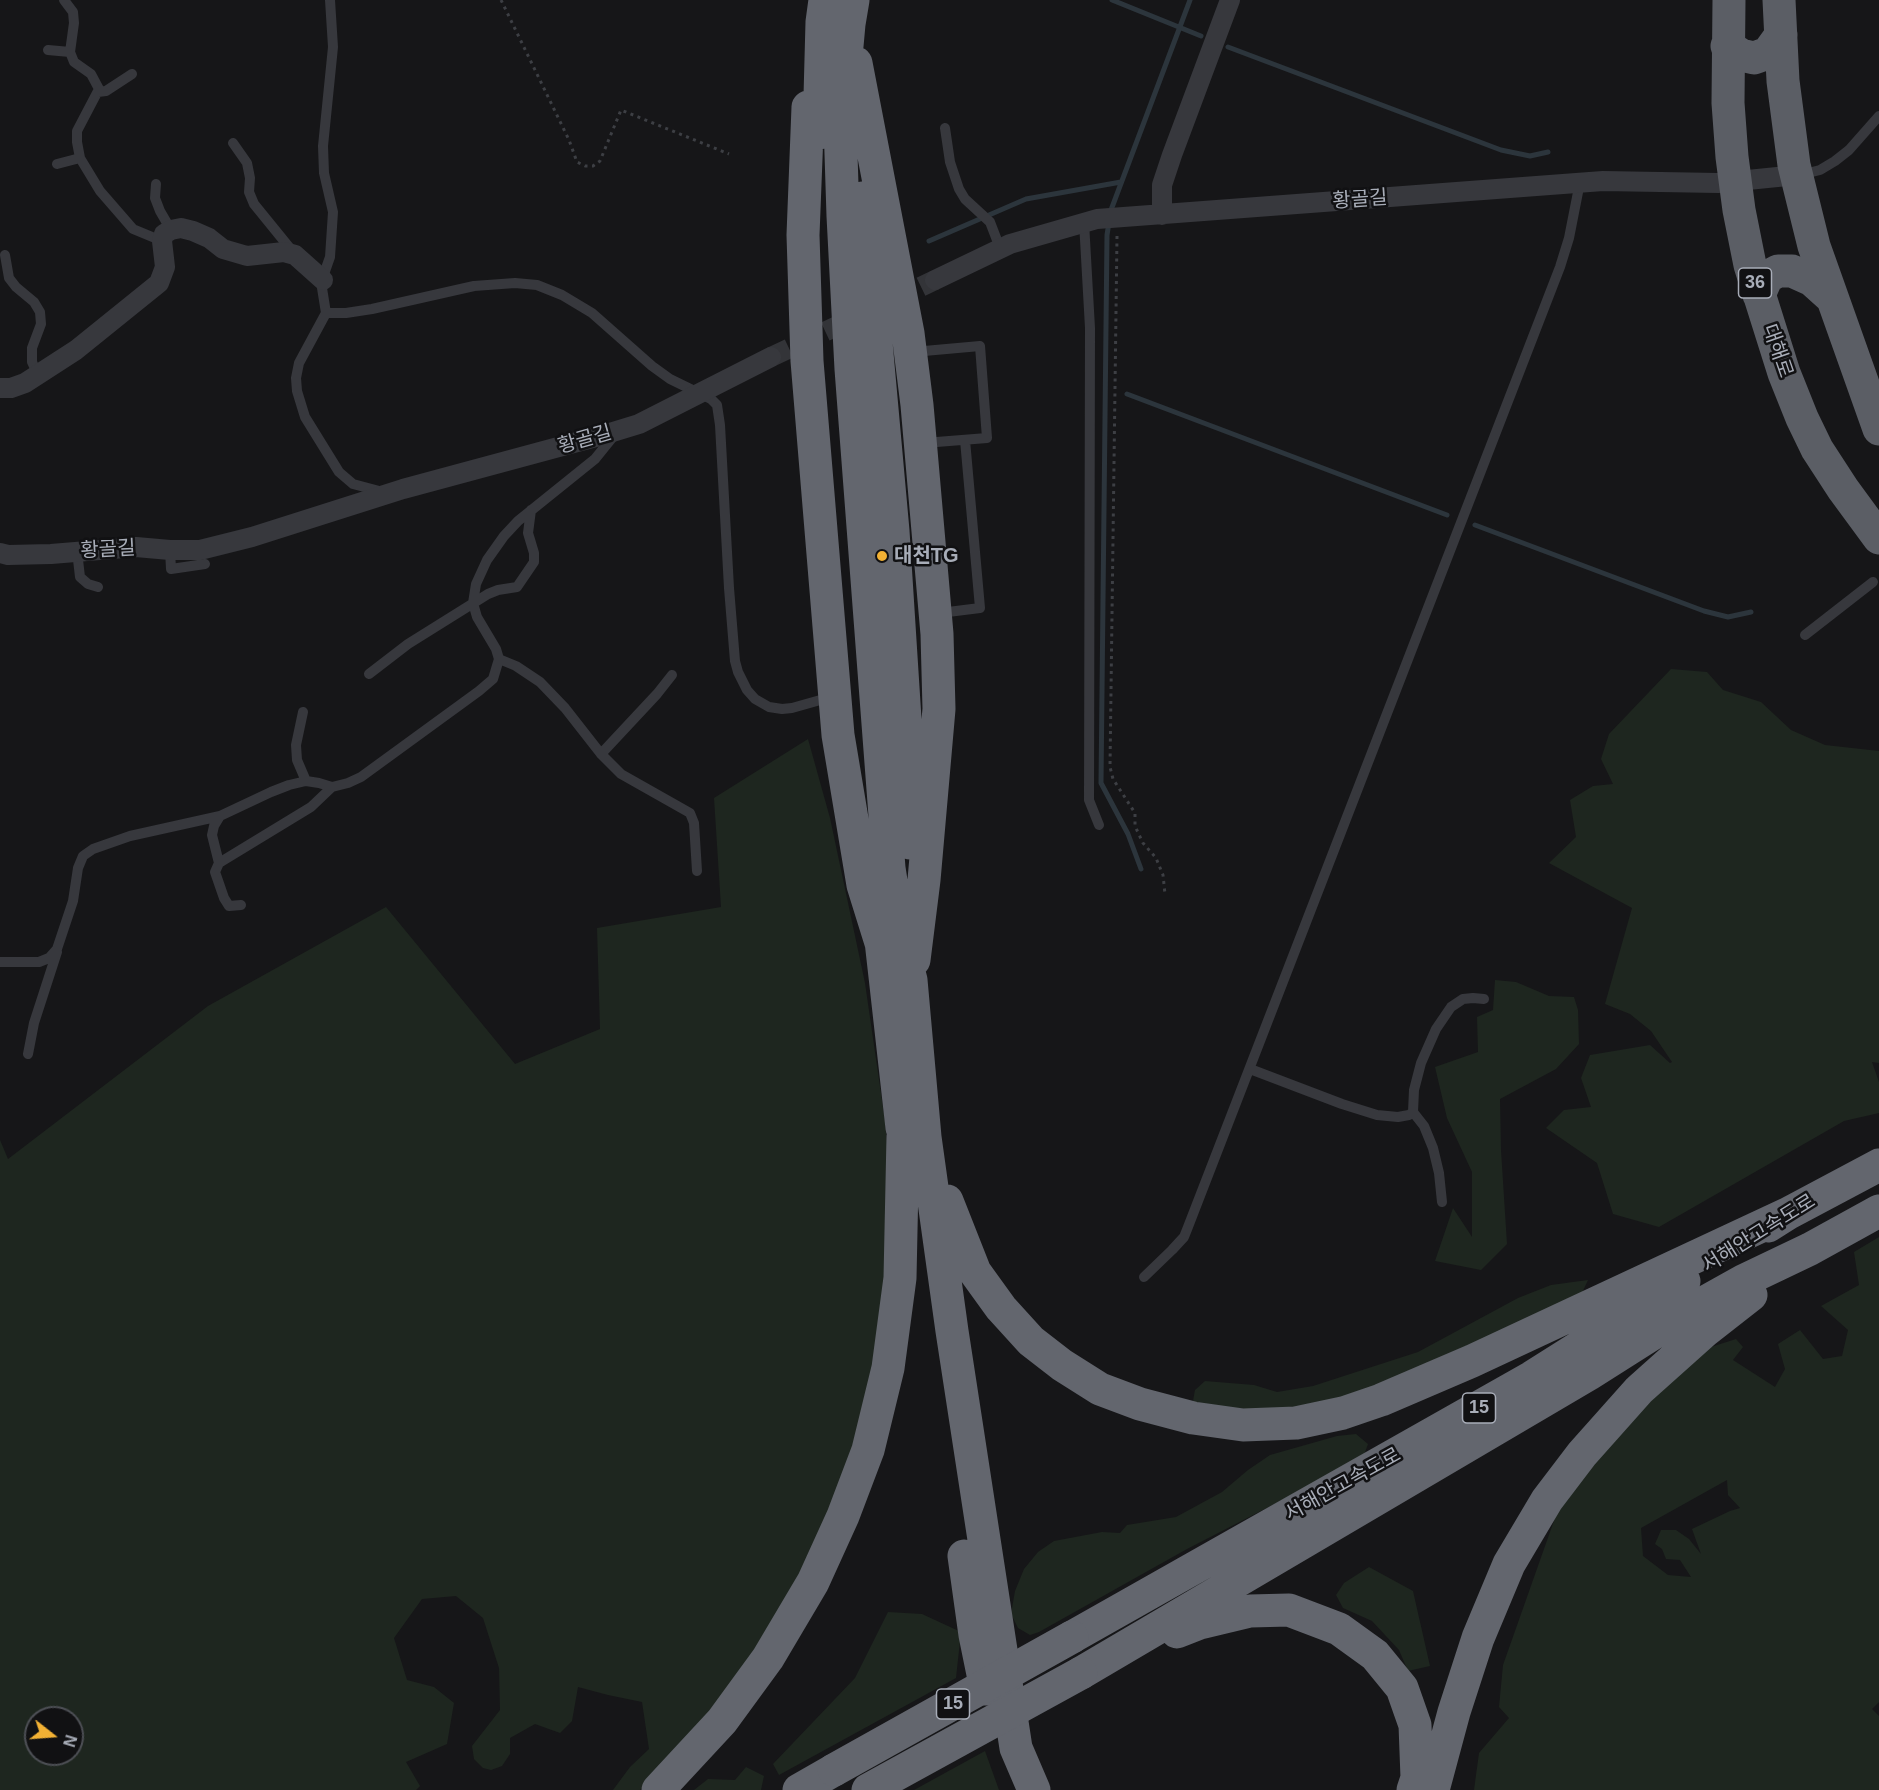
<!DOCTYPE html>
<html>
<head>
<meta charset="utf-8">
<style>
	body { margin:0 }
	#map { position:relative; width:1879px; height:1790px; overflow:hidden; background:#161618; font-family:Arial,sans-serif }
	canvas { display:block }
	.north { position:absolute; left:24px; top:1706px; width:60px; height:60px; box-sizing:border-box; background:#111113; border:2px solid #4d4f55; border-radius:50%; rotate:107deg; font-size:16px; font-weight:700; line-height:24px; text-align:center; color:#a8adb8 }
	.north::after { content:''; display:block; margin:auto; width:21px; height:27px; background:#f2b134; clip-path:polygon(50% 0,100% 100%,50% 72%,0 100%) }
</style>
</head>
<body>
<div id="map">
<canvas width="1879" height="1790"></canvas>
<div class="north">N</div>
</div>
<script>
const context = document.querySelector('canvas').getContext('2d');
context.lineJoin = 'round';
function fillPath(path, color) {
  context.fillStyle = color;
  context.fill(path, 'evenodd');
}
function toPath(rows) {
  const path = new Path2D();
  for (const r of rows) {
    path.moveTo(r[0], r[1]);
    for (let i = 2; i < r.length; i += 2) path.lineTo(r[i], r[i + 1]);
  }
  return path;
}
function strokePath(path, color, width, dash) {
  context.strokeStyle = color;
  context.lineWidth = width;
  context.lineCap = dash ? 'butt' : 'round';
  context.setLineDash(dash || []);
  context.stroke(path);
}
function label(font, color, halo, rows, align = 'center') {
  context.font = font + ' Arial,"Noto Sans KR",sans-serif';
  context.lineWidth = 5;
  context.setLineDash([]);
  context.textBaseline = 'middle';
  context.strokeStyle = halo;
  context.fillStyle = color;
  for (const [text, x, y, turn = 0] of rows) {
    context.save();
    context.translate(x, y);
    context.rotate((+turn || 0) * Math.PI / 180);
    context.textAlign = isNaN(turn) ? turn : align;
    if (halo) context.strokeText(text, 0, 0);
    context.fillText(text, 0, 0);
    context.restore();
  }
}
fillPath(toPath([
	[1671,669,1707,672,1723,690,1761,702,1791,730,1825,745,1879,751,1879,1063,1872,1062,1879,1082,1879,1113,1844,1121,1659,1227,1613,1214,1597,1163,1546,1128,1564,1110,1591,1107,1581,1078,1590,1055,1650,1045,1670,1063,1672,1062,1651,1031,1630,1014,1605,1004,1632,908,1549,863,1576,837,1570,800,1593,786,1613,784,1601,759,1609,734],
	[808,739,830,818,865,983,885,1121,890,1177,880,1355,832,1521,759,1652,659,1774,640,1790,613,1790,630,1767,649,1749,642,1702,608,1695,578,1687,572,1721,560,1733,535,1724,510,1738,510,1754,502,1766,491,1770,483,1768,474,1759,472,1746,500,1710,499,1668,483,1618,456,1596,422,1599,394,1638,407,1680,434,1687,454,1703,447,1744,406,1762,420,1786,416,1790,0,1790,0,1140,8,1159,208,1006,386,907,515,1064,600,1029,597,928,721,907,714,798],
	[36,1718,72,1718,72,1754,36,1754],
	[1495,980,1516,982,1549,996,1574,997,1578,1010,1579,1044,1556,1069,1500,1099,1501,1150,1507,1244,1481,1270,1435,1261,1453,1208,1472,1237,1472,1172,1447,1118,1435,1067,1478,1052,1477,1017,1493,1010],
	[1879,1237,1879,1702,1872,1709,1879,1716,1879,1790,1474,1790,1479,1753,1509,1718,1499,1707,1503,1665,1562,1498,1621,1421,1711,1347,1736,1339,1743,1347,1733,1360,1775,1387,1785,1369,1778,1344,1800,1330,1823,1359,1842,1356,1848,1330,1821,1306,1859,1285,1854,1252],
	[1727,1480,1728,1495,1740,1508,1730,1511,1692,1529,1701,1554,1689,1539,1676,1530,1661,1530,1655,1544,1662,1549,1666,1559,1680,1560,1691,1577,1668,1575,1643,1556,1641,1528],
	[1588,1280,1581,1295,1361,1396,1285,1412,1198,1408,1193,1401,1195,1390,1205,1381,1254,1385,1277,1392,1313,1386,1418,1352,1518,1298,1551,1285],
	[1356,1434,1368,1444,1364,1455,1294,1494,1187,1549,1039,1632,1030,1635,1018,1628,1011,1614,1015,1591,1024,1569,1038,1552,1054,1541,1102,1532,1120,1533,1127,1525,1176,1517,1222,1492,1248,1470,1270,1455,1337,1436],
	[1369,1567,1413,1591,1430,1666,1408,1671,1399,1650,1372,1621,1343,1608,1336,1595,1344,1583],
	[888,1612,922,1614,961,1632,956,1678,779,1775,773,1764,855,1678],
	[985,1751,999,1790,914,1790],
	[746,1767,764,1776,761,1790,694,1790,708,1779,735,1780]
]), '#1e261f');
strokePath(toPath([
	[1112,0,1201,36],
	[1228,47,1501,150,1530,156,1548,152],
	[929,241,1026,199,1121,182],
	[1127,394,1447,515],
	[1475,525,1704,611,1728,617,1751,612],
	[1141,869,1128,834,1101,783,1107,235,1111,210,1190,0]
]), '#2c353c', 5);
strokePath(toPath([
	[894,300,935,280],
	[771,357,856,317]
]), '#333438', 20, [20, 10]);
strokePath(toPath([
	[501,0,569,140,577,162,585,166,593,166,600,161,621,110,729,154],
	[1117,236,1110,767,1113,779,1135,813,1135,826,1143,843,1156,858,1163,875,1165,894]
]), '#3d3f44', 3, [3, 4.5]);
strokePath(toPath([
	[64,0,73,12,74,23,70,52,74,62,91,74,99,89,77,131,77,142,80,158,100,191,133,229,162,241],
	[330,0,333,47,323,146,324,173,333,212,330,257,324,274,322,288,326,313,299,363,296,378,297,391,305,417,339,472,353,484,383,492],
	[48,50,70,52],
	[98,92,106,91,132,74],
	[945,128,950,162,959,189,965,199,990,222,1000,248],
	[233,143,247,163,250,178,249,192,254,204,293,252],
	[57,164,80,158],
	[1800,175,1820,170,1835,161,1849,150,1879,116],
	[156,184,155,198,160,211,171,230],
	[1084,222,1090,328,1089,800,1099,825],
	[5,255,9,278,16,287,34,302,40,312,41,324,32,348,32,362,38,375],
	[326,313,346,313,372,309,474,286,515,283,537,285,562,295,592,313,652,366,670,379,711,399,717,405,720,425,729,588,735,661,738,672,747,690,755,699,769,707,782,709,792,708,831,697],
	[913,352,980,346,987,438,924,443],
	[170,550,171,569,205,564],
	[77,551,80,577,88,584,98,587],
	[940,613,980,608,965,440],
	[1805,635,1873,582],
	[499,659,516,666,540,682,565,708,601,754,621,774,690,813,694,823,697,871],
	[369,674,408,644,488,594,498,590,517,587,534,562,534,553,528,533,531,510],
	[303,712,296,745,297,760,306,781],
	[601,754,657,694,672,675],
	[219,863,212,835,214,826,220,816,271,792,289,785,306,781,319,783,332,787],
	[241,905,229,906,224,898,215,872,219,863,311,807,332,787,348,783,361,777,479,691,493,679,499,659,496,649,477,617,473,603,476,584,487,560,504,536,518,521,595,459,616,433],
	[0,962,39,962,49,958,57,949,73,901,78,868,83,856,93,849,130,836,220,816],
	[28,1054,34,1023,57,952],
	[1250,1069,1342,1104,1377,1115,1398,1117,1409,1115,1413,1112,1414,1090,1421,1063,1436,1029,1451,1007,1463,999,1473,998,1484,999],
	[1413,1112,1424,1126,1433,1148,1439,1173,1442,1202],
	[1144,1277,1172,1250,1184,1237,1188,1227,1560,267,1569,238,1580,182]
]), '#37383d', 10);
strokePath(toPath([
	[1162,215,1162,185,1172,155,1230,0],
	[935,280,1010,244,1097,219,1603,181,1718,183,1797,175],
	[0,388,11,388,25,383,76,350,159,283,165,267,162,241,164,234,171,230,181,228,193,231,209,238,223,249,247,256,284,252,295,255,323,280],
	[0,553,8,555,51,554,136,547,170,550,200,550,252,537,403,489,603,435,639,424,771,357]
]), '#37383d', 20);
strokePath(toPath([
	[1729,0,1728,103,1732,157,1739,210,1750,265,1784,373,1802,418,1817,449,1843,489,1879,538],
	[1779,0,1783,81,1794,165,1814,246,1879,429],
	[1727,46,1741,55,1754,58,1768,53,1781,35],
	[1759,295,1767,277,1778,271,1792,271,1812,280,1832,298]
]), '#5b5e65', 33);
strokePath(toPath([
	[853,0,849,24,840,123,843,216,851,369,889,868,899,933,911,980,925,1137,952,1331,1016,1748,1034,1790],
	[856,63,908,333,917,405,937,634,939,709,924,880,914,960],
	[808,107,803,235,807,361,838,735,863,885,882,946],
	[819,133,822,22,825,0],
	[863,198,893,531,908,766,910,843],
	[879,923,902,1128],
	[947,1201,975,1272,1001,1308,1031,1341,1062,1365,1100,1389,1140,1404,1193,1418,1243,1425,1296,1423,1343,1413,1381,1400,1472,1361,1787,1214],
	[1768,1226,1787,1214,1879,1165],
	[964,1556,975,1635,986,1689],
	[1177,1632,1200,1623,1250,1611,1289,1610,1339,1629,1375,1655,1402,1688,1415,1725,1417,1778,1413,1790],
	[1072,1637,1532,1377,1684,1281],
	[1081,1673,1589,1374,1682,1315,1743,1281,1810,1249,1879,1211],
	[658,1790,722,1721,768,1658,813,1582,843,1516,868,1450,888,1368,900,1278,903,1136],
	[799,1790,834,1770],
	[1433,1790,1454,1712,1478,1638,1509,1564,1547,1500,1582,1454,1639,1390,1705,1331,1751,1295]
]), '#63666e', 33);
strokePath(toPath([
	[834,1770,1072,1637],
	[868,1790,1081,1673]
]), '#63666e', 33);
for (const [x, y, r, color] of [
	[882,556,6,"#f2b134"]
]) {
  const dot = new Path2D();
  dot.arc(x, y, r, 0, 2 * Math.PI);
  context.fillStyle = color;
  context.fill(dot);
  strokePath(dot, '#111113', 2);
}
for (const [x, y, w] of [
	[1755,283,33],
	[1479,1408,33],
	[953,1704,33]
]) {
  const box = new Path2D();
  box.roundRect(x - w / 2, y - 15, w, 30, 4.5);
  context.fillStyle = '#111113';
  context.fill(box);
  strokePath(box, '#a8adb8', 1.5);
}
label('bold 18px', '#a8adb8', null, [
	["36",1755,283],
	["15",1479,1408],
	["15",953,1704]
]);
label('20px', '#a8adb8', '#111113', [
	["황골길",1360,200,-4],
	["대해로",1777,351,71],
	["황골길",585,440,-16],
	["황골길",108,550,-3],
	["서해안고속도로",1759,1234,-32],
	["서해안고속도로",1343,1485,-29]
]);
label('bold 20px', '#a8adb8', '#111113', [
	["대천TG",894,556]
], 'left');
</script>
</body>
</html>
